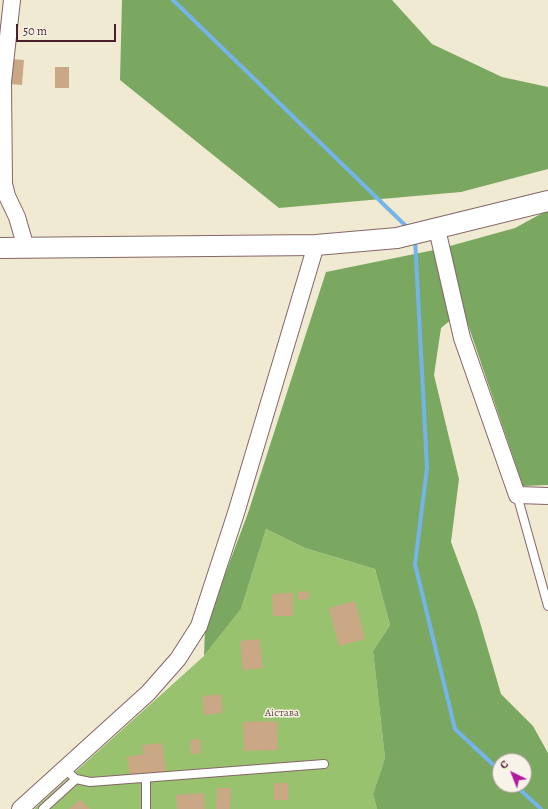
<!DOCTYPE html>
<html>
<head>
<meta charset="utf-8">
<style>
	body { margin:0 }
	#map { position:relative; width:548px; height:809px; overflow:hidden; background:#f1ead3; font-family:Alegreya,serif }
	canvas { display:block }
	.north { position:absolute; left:492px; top:753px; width:40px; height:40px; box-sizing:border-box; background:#f7f3e8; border:1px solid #b29e9c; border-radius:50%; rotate:317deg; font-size:11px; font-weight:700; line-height:16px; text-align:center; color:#4a1f2b }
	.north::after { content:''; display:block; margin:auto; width:14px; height:18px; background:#b5179e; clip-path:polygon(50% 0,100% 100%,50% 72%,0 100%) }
	.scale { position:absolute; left:16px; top:24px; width:100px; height:18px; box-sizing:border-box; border:2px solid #4a1f2b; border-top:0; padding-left:5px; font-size:12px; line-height:14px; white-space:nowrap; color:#4a1f2b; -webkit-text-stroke:3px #f7f3e8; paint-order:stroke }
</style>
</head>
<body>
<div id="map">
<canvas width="548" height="809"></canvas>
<div class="north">С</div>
<div class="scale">50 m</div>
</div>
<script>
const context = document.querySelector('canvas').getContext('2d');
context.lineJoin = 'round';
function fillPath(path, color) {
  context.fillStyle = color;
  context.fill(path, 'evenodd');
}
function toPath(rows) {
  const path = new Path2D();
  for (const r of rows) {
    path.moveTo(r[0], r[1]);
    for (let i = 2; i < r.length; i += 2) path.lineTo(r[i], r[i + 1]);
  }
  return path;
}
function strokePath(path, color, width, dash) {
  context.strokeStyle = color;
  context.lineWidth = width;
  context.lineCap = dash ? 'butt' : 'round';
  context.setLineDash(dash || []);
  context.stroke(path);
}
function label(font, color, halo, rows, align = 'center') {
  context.font = font + ' Alegreya,serif';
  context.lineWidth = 3;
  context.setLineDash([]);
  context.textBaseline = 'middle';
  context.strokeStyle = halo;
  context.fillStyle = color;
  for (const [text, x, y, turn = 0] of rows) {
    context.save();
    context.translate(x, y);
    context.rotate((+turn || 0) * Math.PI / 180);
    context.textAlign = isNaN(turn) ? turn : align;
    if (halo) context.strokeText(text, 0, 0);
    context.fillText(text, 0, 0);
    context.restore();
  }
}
fillPath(toPath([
	[266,529,305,548,375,569,390,625,373,651,385,758,373,794,377,809,34,809,204,656,241,609]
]), '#99c26e');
fillPath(toPath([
	[122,0,392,0,432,44,502,77,548,87,548,169,461,192,279,208,120,80],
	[548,210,548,485,523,486,463,310,441,328,434,375,459,479,451,542,477,612,501,694,533,726,548,753,548,809,377,809,373,794,385,758,373,651,390,625,375,569,305,548,266,529,241,609,204,656,205,628,248,513,326,272,439,249,515,228],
	[500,761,524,761,524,785,500,785]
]), '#7aa861');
strokePath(toPath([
	[173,0,408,228],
	[415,238,427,468,415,564,455,729,500,771],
	[515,785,541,809]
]), '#74b4e8', 4);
fillPath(toPath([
	[10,59,24,60,22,85,8,84],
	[55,67,69,67,69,88,55,88],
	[309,591,309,599,298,600,298,592],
	[293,593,293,616,273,616,272,594],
	[355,601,365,639,339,646,329,608],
	[260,639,263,668,243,670,240,641],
	[221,694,223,713,204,715,202,696],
	[277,721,278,750,244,751,243,722],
	[200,739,201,753,191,754,190,740],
	[162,743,166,771,130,776,127,757,144,754,142,745],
	[274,783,288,783,288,800,274,800],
	[217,788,231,788,230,809,216,809],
	[204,793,205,809,177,809,176,795],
	[80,799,90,809,69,809]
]), '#caa886');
const service = toPath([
	[517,495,548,606],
	[64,769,76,779,90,782,324,764],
	[146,778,146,809],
	[43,809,76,779]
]);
const minor = toPath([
	[12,0,3,82,4,184,7,196,17,217,26,248],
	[437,229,462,338,517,495,548,496],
	[20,809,148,693,178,659,199,626,236,513,316,245]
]);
const tertiary = toPath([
	[0,248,316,245,397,238,548,201]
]);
strokePath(service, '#846666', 10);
strokePath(minor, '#846666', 18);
strokePath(tertiary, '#846666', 22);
strokePath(service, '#fff', 8);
strokePath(minor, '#fff', 16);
strokePath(tertiary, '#fff', 20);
label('11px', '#62503f', '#f7f3e8', [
	["Аістава",282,713]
]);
</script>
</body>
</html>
